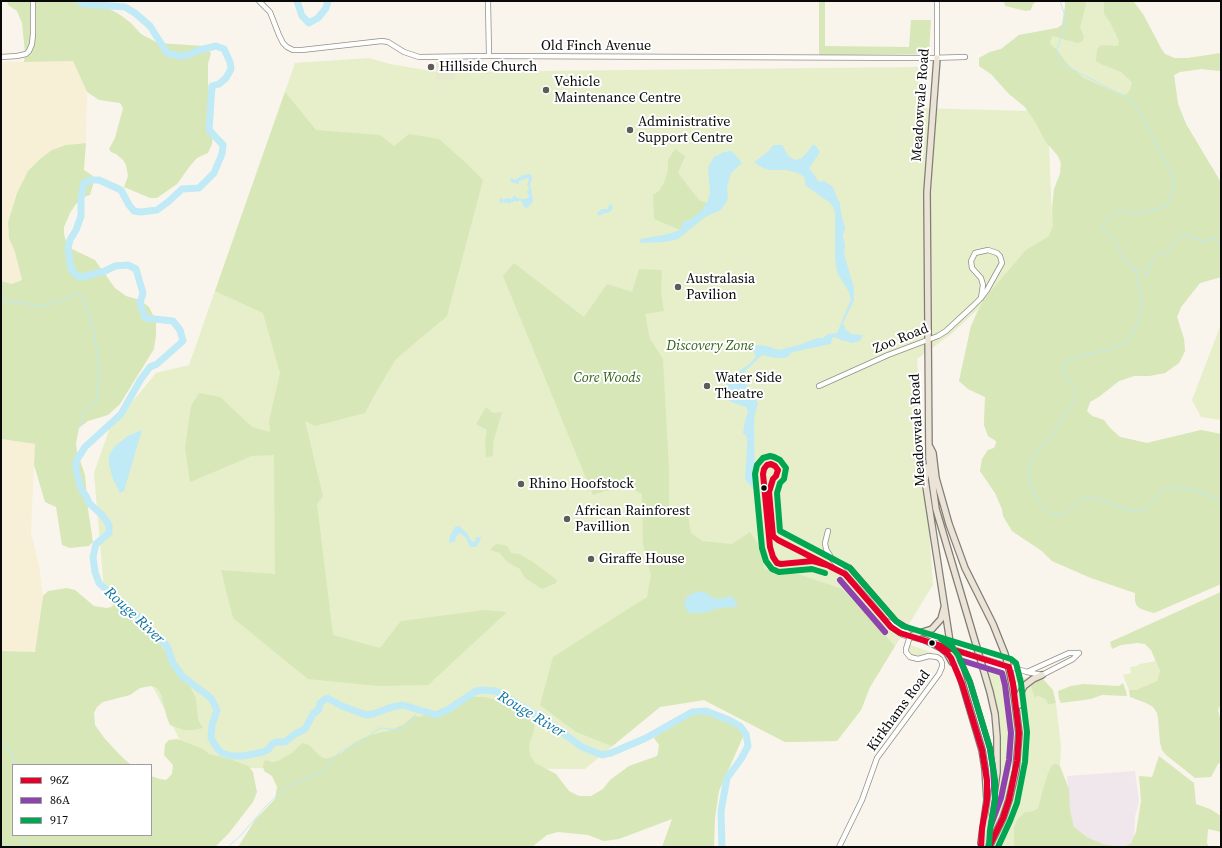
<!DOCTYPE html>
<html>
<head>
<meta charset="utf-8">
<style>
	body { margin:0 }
	#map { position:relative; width:1222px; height:848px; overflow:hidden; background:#f9f5ec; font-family:"Source Serif 4",serif }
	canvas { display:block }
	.frame { position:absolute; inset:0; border:2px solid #090909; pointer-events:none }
	.legend { position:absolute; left:12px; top:764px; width:140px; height:72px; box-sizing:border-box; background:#fff; border:1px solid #9d9d9d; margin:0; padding:5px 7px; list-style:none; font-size:12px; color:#090909 }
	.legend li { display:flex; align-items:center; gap:8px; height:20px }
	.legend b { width:20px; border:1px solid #9d9d9d }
</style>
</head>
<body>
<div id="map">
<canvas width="1222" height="848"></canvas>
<div class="frame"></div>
<ul class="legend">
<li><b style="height:5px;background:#e4002b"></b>96Z</li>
<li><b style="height:5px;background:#8e44ad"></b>86A</li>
<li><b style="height:5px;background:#00a651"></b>917</li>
</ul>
</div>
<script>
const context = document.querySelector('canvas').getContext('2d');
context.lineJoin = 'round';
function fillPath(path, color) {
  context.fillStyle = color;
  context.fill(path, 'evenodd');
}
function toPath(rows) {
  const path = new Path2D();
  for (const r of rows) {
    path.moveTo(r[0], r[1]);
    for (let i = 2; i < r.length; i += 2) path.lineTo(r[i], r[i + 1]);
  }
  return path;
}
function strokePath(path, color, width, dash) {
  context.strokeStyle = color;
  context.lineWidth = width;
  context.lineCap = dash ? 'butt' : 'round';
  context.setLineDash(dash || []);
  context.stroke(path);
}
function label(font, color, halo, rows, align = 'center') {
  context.font = font + ' "Source Serif 4",serif';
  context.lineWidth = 4;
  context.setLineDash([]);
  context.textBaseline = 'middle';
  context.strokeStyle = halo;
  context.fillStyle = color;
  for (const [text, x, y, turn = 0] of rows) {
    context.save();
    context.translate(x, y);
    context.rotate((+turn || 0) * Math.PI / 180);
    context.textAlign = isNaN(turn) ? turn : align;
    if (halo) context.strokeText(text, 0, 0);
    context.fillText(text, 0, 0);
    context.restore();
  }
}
fillPath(toPath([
	[1135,771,1139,801,1135,817,1134,837,1131,843,1124,847,1103,844,1087,837,1074,827,1070,810,1067,776]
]), '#efe7eb');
fillPath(toPath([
	[73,61,87,92,86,143,66,145,17,193,8,222,9,238,15,252,22,280,12,284,1,281,1,62],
	[1,439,35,444,31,532,39,565,43,596,35,653,1,651]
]), '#f7f0d7');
fillPath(toPath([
	[1065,1,1133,1,1143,14,1162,50,1165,54,1174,58,1188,58,1221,53,1221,71,1201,69,1180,72,1174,75,1178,104,1186,124,1219,179,1221,184,1221,277,1200,283,1181,307,1177,317,1184,339,1185,351,1179,363,1165,373,1149,376,1134,376,1119,381,1100,396,1090,402,1087,411,1092,416,1104,420,1109,427,1120,437,1147,443,1201,430,1221,434,1221,584,1154,613,1141,609,1137,606,1135,601,1135,593,1091,578,1052,561,1042,551,1012,531,1003,516,1002,509,995,493,980,471,982,459,988,450,994,448,996,443,996,441,988,436,984,425,985,397,968,389,959,381,971,326,978,309,950,335,917,359,933,585,870,687,861,710,837,741,785,742,704,700,660,707,585,769,194,768,104,590,94,473,109,430,156,373,189,365,295,63,369,58,390,64,437,72,918,67,918,108,1027,111,1025,107,1009,94,991,74,979,66,979,58,990,52,1001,49,1019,35,1057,28,1062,25,1065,7],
	[1049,145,1058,156,1061,163,1060,174,1054,189,1052,219],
	[1221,324,1221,420,1201,417,1192,400],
	[910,644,911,645,933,653,913,656,909,651,908,648],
	[1156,661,1160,671,1157,681,1136,690,1129,690,1123,675,1131,673,1130,667,1136,666,1140,664],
	[987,667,1009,674,1016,730,1016,746,1011,783,1004,808,993,834,991,833,999,790,1001,755,998,712,995,695],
	[1015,675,1029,679,1017,695,1016,687,1017,686],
	[1030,684,1036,698,1038,696,1045,699,1049,705,1056,703,1061,746,1060,766,1055,763,1051,766,1046,778,1038,809,1033,811,1025,812,1014,847,992,847,1007,814,1014,790,1023,728,1020,701,1021,696,1026,687]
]), '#e6efca');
fillPath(toPath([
	[7,1,75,1,95,4,108,8,119,14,131,23,141,34,158,43,204,46,211,53,208,64,208,84,213,135,212,144,208,153,197,158,190,166,177,184,157,198,150,198,124,187,128,176,126,165,123,160,116,154,111,152,109,149,115,138,123,108,120,103,99,100,87,92,73,61,24,62,25,53,22,23,17,11,8,5],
	[819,1,825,1,825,46,909,47,911,20,931,20,929,54,819,55],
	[1004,1,1037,1,1033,4,1031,10,1026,11,1005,6],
	[1065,1,1085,1,1086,5,1080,27,1084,37,1082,42,1077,43,1053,36,1050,41,1051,45,1057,50,1069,66,1084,78,1115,92,1126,95,1130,90,1132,82,1121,72,1101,64,1096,61,1097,49,1101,45,1118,46,1119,41,1110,22,1104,14,1104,1,1133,1,1143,14,1162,50,1165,54,1174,58,1188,58,1221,53,1221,71,1201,69,1180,72,1174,75,1178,104,1186,124,1219,179,1221,184,1221,277,1200,283,1181,307,1177,317,1184,339,1185,351,1179,363,1165,373,1149,376,1134,376,1119,381,1100,396,1090,402,1087,411,1092,416,1104,420,1109,427,1120,437,1147,443,1201,430,1221,434,1221,584,1154,613,1141,609,1137,606,1135,601,1135,593,1091,578,1052,561,1042,551,1012,531,1003,516,1002,509,995,493,980,471,982,459,988,450,994,448,996,443,996,441,988,436,984,425,985,397,968,389,959,381,971,326,984,299,1026,250,1049,236,1053,226,1052,209,1054,189,1060,174,1061,163,1058,156,1045,141,1036,123,1025,107,1009,94,991,74,979,66,979,58,990,52,1001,49,1019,35,1057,28,1062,25,1065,7],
	[285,92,316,130,380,135,394,146,409,134,439,139,467,164,483,180,447,316,396,359,375,394,365,413,315,426,305,421,323,496,317,504,333,635,380,648,401,621,485,610,507,612,428,685,379,686,308,679,233,618,221,570,275,574,274,455,252,456,190,482,185,448,191,406,199,393,220,397,252,427,270,432,269,421,280,373,263,313,215,291],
	[86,143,84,170,93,176,93,185,90,195,84,197,76,204,70,213,64,227,64,234,66,241,70,248,95,260,115,288,126,296,140,300,149,307,156,321,156,335,154,349,120,404,108,415,88,421,79,428,76,443,77,451,85,475,88,509,93,542,89,546,70,548,62,545,56,507,45,502,34,465,35,444,1,439,1,281,12,284,22,280,15,252,9,238,8,222,17,193,28,171,39,160,52,150,66,145],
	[675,149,685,156,678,173,699,200,707,203,701,212,687,221,680,230,654,219,653,195,659,191,664,183,668,170,668,160],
	[514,263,584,317,607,284,632,292,639,269,662,270,661,292,664,311,645,314,650,339,663,359,669,469,669,507,687,509,691,533,702,541,732,544,750,532,759,546,765,569,801,575,842,589,895,646,870,687,861,710,837,741,785,742,704,700,660,707,612,746,576,732,540,705,553,657,647,597,651,575,643,544,642,494,624,485,593,495,503,276],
	[486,407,493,413,502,412,493,443,493,456,486,457,485,441,487,430,476,424],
	[496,544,504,545,508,547,511,553,519,554,533,562,557,580,556,583,542,589,525,578,520,569,507,562,500,553,490,550],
	[67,588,75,590,94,606,107,608,127,602,153,637,182,669,196,699,198,720,203,728,194,730,184,730,170,725,167,718,161,694,157,688,151,686,140,688,130,695,103,702,97,707,94,713,95,725,105,739,122,757,131,765,13,765,13,835,151,835,151,776,160,779,166,780,172,774,173,765,164,755,165,744,169,740,177,739,203,749,209,754,230,759,248,766,253,772,257,792,253,802,229,833,215,847,1,847,1,651,35,652,43,596,48,591],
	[1221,592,1221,703,1218,710,1221,722,1221,762,1218,764,1211,777,1195,778,1166,755,1162,750,1160,743,1158,718,1157,713,1153,707,1146,703,1130,697,1129,690,1136,690,1157,681,1160,671,1151,650,1145,644,1138,643,1121,645,1112,649,1110,642],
	[1043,679,1053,690,1056,703,1049,705,1045,699,1038,696,1035,698,1030,684,1033,682,1034,683],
	[1123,683,1126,691,1127,696,1102,695,1091,699,1061,703,1059,699,1058,691,1071,686,1083,684,1119,686],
	[466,697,484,697,504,702,523,710,535,717,534,731,529,745,530,755,535,763,556,774,569,791,579,796,591,796,603,789,610,780,629,766,657,756,658,752,659,745,654,738,682,716,689,712,705,712,740,725,742,727,743,737,719,791,715,818,714,847,662,847,672,819,619,839,604,841,588,835,558,832,547,835,532,847,238,847,255,820,275,799,277,787,272,776,264,771,263,765,265,760,273,762,278,761,292,753,302,743,309,745,320,756,326,759,342,753,355,742,370,735,388,731,403,725,414,716,420,717,427,713,448,709,454,701],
	[1159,756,1194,783,1196,804,1210,809,1221,816,1221,832,1208,829,1207,843,1209,847,1014,847,1014,828,1017,820,1025,812,1033,811,1038,808,1046,778,1051,766,1055,763,1060,766,1069,789,1070,810,1074,827,1087,837,1103,844,1124,847,1131,843,1136,832,1141,801,1139,776,1152,777]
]), '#d7e7b8');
fillPath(toPath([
	[454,61,455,80,436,81,436,62]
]), '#e7e9cf');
fillPath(toPath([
	[814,144,820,152,809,168,819,182,824,181,833,187,837,198,840,203,841,213,845,228,843,236,845,246,844,254,854,288,854,300,843,323,846,330,851,334,863,335,860,341,853,343,841,340,834,337,832,338,831,344,792,352,788,357,784,358,775,358,762,355,742,374,741,379,753,391,758,404,755,413,754,424,755,491,745,479,747,446,747,437,743,433,745,421,748,412,746,407,731,402,725,397,727,383,743,368,747,366,756,357,753,350,756,345,767,346,779,350,802,344,817,338,823,338,828,334,837,333,851,299,848,290,837,273,835,258,835,213,833,207,829,202,806,186,804,177,798,173,787,170,769,170,761,167,754,162,769,151,773,145,782,145,789,157,796,160,802,158],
	[732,151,742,163,731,173,727,187,728,199,721,210,705,217,678,239,665,242,639,243,641,239,668,234,680,230,684,221,688,221,700,212,707,203,710,193,708,167,714,157,724,152],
	[529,174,531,175,532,179,530,184,532,195,533,202,527,208,524,207,523,203,520,200,517,202,515,201,513,202,511,202,509,204,508,204,508,202,505,203,503,201,502,203,500,203,499,202,501,197,503,200,507,198,512,199,514,195,517,198,524,199,528,198,529,196,527,192,529,188,527,185,529,180,528,178,519,181,519,184,517,185,516,183,513,183,511,182,510,180,511,178,515,180,523,175],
	[609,204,613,206,612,210,607,213,603,213,602,215,597,215,597,213,602,209,608,209],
	[142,430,124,491,120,493,113,479,109,465,109,455,115,446,128,436],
	[459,526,468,534,471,541,475,542,476,537,481,537,480,541,476,547,470,547,466,538,460,533,456,537,455,541,450,543,449,542,450,536,455,527],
	[699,591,706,593,711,597,719,599,732,596,738,605,734,607,720,608,703,613,688,613,684,604,687,596]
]), '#c0eaf5');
strokePath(toPath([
	[1060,1,1066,19,1066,24,1058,46,1056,55,1066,66,1128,98,1138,110,1165,160,1172,174,1174,186,1168,204,1160,208,1133,214,1123,211,1114,213,1104,222,1103,228,1114,238,1122,258,1130,264,1137,275,1142,303,1140,314,1136,326,1129,341,1112,349,1077,357,1066,361,1063,369,1065,377,1076,391,1076,398,1063,416,1060,424,1052,435,1034,456,1030,464,1028,474,1034,494,1042,507,1051,514,1065,514,1080,500,1092,498,1110,503,1130,511,1139,512,1145,510,1150,505,1162,490,1180,487,1204,493,1221,501],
	[1134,269,1137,269,1147,274,1152,260,1157,255,1170,250,1179,235,1186,235,1203,241,1213,239,1221,241],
	[1,299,12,303,47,305,67,299,77,293,83,297,94,333,99,365,97,399,96,402,84,412,79,428],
	[1,741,8,747,13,757,14,765],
	[22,835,25,847],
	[228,847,242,834,266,806,282,791,292,784,324,772,335,756,343,750,363,741,375,731,381,728,401,730,410,724,418,710]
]), '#c0eaf5', 1);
strokePath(toPath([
	[79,1,84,4,125,7,135,13,150,26,167,53,178,56,189,55,196,51,216,46,224,49,230,62,231,69,226,78,219,84,212,86,209,130,223,145,222,154,214,173,199,188,182,189,168,202,157,210,141,212,134,211,129,205,121,190,99,180,91,180,84,183,81,198,81,216,76,230,70,240,68,248,71,269,77,276,83,277,105,271,115,266,128,265,136,269,143,293,140,303,145,318,173,321,180,330,183,341,157,364,150,367,141,379,121,414,85,447,76,461,76,469,81,489,86,496,89,503,103,516,109,525,109,533,96,544,93,557,95,572,99,583,110,593,117,601,132,611,167,646,173,663,182,676,211,698,217,710,212,725,211,738,217,748,222,753,232,756,243,756,263,752,269,749,272,744,276,742,285,742,295,734,305,729,313,714,319,709,320,703,327,698,342,706,366,715,373,714,392,707,403,705,436,715,449,709,476,691,483,690,496,691,548,722,582,747,602,755,611,753,646,738,692,712,706,711,729,720,740,726,746,734,748,746,741,759,727,778,721,811,722,847],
	[297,1,302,16,309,23,318,18,326,8,328,1]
]), '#c0eaf5', 7);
const minor = toPath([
	[259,1,270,12,279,35,283,43,287,47,293,50,302,50,382,41,388,42,404,52,419,57,489,56,929,58,965,57],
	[488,1,489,56],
	[1,57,17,56,26,54,29,51,32,44,33,34,33,1],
	[937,58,937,1],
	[819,386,888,355,938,336,946,331,973,306,981,298,987,290,1002,263,1000,256,997,253,988,250,975,253,971,261,972,268,981,278,983,285,981,298],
	[828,531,825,543,826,549,832,559,867,598,891,627,903,635,927,641],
	[887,621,906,631,910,636],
	[936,643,965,653],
	[995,662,1027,672,1042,675,1073,659,1079,653],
	[1027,672,1069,653,1079,653],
	[839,847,862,800,877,758,939,674,942,667,942,663,940,659,937,657,929,656,918,659,910,657,906,652,906,649,910,636]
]);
const major = toPath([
	[937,58,927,192,929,459,936,509,990,692,995,714,997,737,997,772,991,816,982,847],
	[930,447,933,453,936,478,949,524,965,568,993,624,1005,654,1010,673,1015,701,1019,733,1016,770,1009,800,1003,818,989,847],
	[927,467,925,480,950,642,982,750,985,769,987,800,981,843],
	[910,636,932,629,941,619,944,608],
	[925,640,941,648,947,653,952,662],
	[1019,705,1019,696,1024,686,1033,679,1042,675]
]);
strokePath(minor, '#918f8b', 6);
strokePath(major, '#7e7d78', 8);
strokePath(minor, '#fefefc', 4.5);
strokePath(major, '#ebe3d5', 5.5);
const minorBridge = toPath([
	[965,653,995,662]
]);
strokePath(minorBridge, '#918f8b', 6, []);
strokePath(minorBridge, '#fefefc', 4.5);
strokePath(toPath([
	[827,565,813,561,781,564,777,563,773,557,770,547,763,474,764,469,767,465,771,464,775,466,778,470,776,476,773,479,769,492,773,536,778,540,845,574,891,627,900,633,1009,667],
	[936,645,947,653,951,658,962,684,982,750,987,781,987,800,982,829,981,847],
	[989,847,1003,818,1009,800,1017,761,1019,733,1013,684,1009,667]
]), '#e4002b', 6);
strokePath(toPath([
	[850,568,896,621,906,627],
	[840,580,885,632],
	[960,660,1002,673,1005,685,1011,733,1009,760,1001,798,991,825,995,799,993,768,990,749,970,682,960,660]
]), '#8e44ad', 6);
strokePath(toPath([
	[825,573,812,569,779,572,772,569,766,561,762,548,755,474,757,465,763,458,770,456,774,457,780,460,786,468,784,479,780,483,777,493,780,531,850,568,896,621,903,626,1011,659,1016,663,1021,683,1027,732,1025,762,1017,803,1010,821,998,847],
	[941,639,952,647,958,655,970,682,990,748,995,780,995,800,990,830,989,847]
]), '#00a651', 6);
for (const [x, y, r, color] of [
	[431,67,4,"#5d5c58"],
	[546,90,4,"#5d5c58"],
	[630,130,4,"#5d5c58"],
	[678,287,4,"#5d5c58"],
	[707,386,4,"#5d5c58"],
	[521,484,4,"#5d5c58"],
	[764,488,3.5,"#090909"],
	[567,519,4,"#5d5c58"],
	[591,559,4,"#5d5c58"],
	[932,643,3.5,"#090909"]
]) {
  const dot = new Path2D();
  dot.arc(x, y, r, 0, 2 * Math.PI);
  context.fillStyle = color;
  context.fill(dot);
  strokePath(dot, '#fff', 1.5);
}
label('14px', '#090909', '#fff', [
	["Old Finch Avenue",596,46],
	["Meadowvale Road",921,105,-86],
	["Zoo Road",901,339,-22],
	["Meadowvale Road",918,430,-93],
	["Kirkhams Road",899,711,-54]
]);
label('14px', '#090909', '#fff', [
	["Hillside Church",439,67],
	["Vehicle",554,82],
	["Maintenance Centre",554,98],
	["Administrative",638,122],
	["Support Centre",638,138],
	["Australasia",686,279],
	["Pavilion",686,295],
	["Water Side",715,378],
	["Theatre",715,394],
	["Rhino Hoofstock",529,484],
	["African Rainforest",575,511],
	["Pavillion",575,527],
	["Giraffe House",599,559]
], 'left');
label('italic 14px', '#326318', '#fff', [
	["Discovery Zone",710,346],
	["Core Woods",607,378]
]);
label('italic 15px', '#0e74a0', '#fff', [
	["Rouge River",134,616,43],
	["Rouge River",531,715,31]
]);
</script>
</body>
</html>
